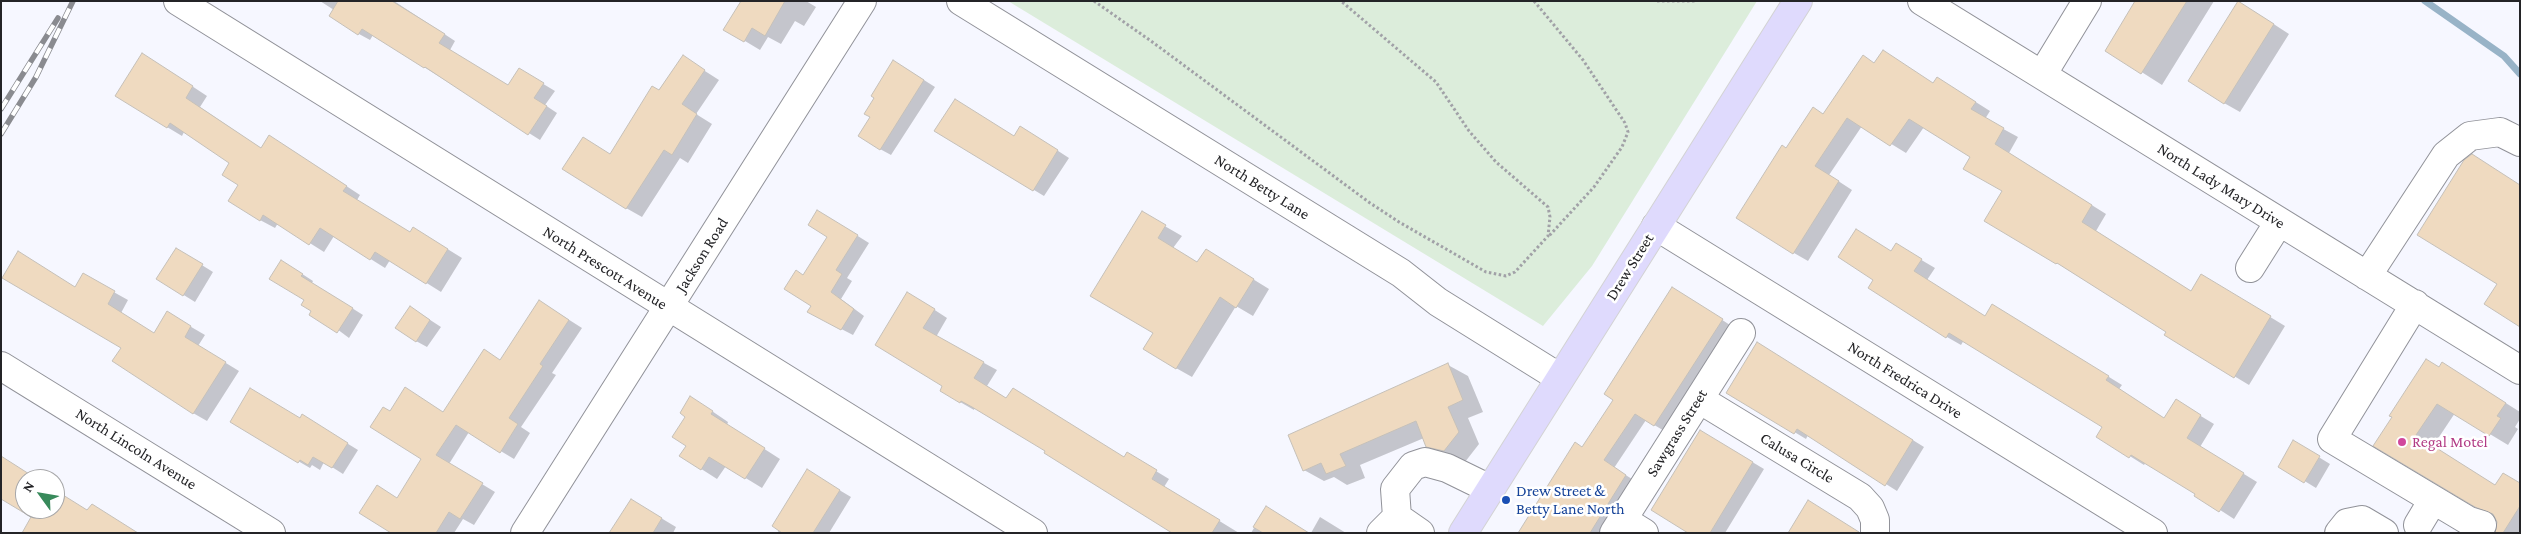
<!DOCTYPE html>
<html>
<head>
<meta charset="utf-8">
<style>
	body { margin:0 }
	#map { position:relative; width:2521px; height:534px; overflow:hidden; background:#f6f7ff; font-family:"Crimson Pro",serif }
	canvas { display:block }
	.frame { position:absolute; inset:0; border:2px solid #242427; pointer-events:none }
	.north { position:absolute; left:15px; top:469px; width:50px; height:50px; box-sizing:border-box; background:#fff; border:1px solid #a7a7a9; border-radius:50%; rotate:302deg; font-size:14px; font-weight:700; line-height:20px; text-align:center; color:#242427 }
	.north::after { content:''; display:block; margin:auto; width:18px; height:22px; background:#388a5b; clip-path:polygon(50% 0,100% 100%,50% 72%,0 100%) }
</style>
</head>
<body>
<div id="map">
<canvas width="2521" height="534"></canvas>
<div class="frame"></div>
<div class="north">N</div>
</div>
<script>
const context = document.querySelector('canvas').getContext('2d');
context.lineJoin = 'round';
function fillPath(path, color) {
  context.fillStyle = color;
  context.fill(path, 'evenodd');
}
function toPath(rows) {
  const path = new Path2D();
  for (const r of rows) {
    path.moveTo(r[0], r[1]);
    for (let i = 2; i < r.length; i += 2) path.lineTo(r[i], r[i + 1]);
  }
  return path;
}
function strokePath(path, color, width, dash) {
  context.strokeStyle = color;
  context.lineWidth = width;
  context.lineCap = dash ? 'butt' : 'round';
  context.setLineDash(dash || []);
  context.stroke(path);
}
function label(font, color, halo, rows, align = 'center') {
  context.font = font + ' "Crimson Pro",serif';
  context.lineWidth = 5;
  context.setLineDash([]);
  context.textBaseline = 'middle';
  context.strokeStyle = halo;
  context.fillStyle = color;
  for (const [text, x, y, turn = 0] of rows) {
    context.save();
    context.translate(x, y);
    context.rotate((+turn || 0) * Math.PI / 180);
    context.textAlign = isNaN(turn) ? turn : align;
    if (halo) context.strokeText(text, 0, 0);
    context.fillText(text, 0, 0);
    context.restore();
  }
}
fillPath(toPath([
	[1008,1,1757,1,1592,266,1543,326]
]), '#dceddb');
fillPath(toPath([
	[320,1,394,1,455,41,450,50,508,87,530,76,555,91,545,105,557,113,540,140,373,35,370,40,359,34,334,10],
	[742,1,806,1,816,7,804,26,795,21,781,44,768,37,760,50,725,29],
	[2137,1,2214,1,2162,85,2107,50],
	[2255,12,2289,34,2240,112,2224,103],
	[683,57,719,80,696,114,712,124,688,163,680,158,642,217,626,208,611,155],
	[157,63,207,96,200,107,262,149,284,145,360,195,357,200,411,233,428,237,462,258,441,292,390,260,385,268,334,236,324,252,278,223,275,228,260,220,231,163,184,132,182,136,167,127],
	[1875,64,1934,84,1952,87,1990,111,1985,119,2018,137,2009,153,2106,214,2096,231,2192,292,2216,284,2285,326,2249,385,2166,335,2168,332,2057,263,2004,190,1971,157,1924,127,1906,153,1862,126,1829,175,1852,190,1808,261,1794,253,1786,149],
	[905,68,935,87,891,155,880,149],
	[936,131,1015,137,1032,134,1069,158,1044,196],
	[1142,213,1182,236,1173,248,1198,263,1222,260,1269,289,1253,316,1236,306,1192,377,1176,368,1155,332],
	[829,218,869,243,847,278,852,281,841,299,864,316,853,335,820,318,813,305,804,276,828,236],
	[1896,245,1935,268,1927,280,1986,317,2007,314,2122,385,2119,389,2165,419,2176,401,2214,424,2200,447,2257,482,2234,519,2146,462,2144,465,2098,436,2104,427,1964,340,1961,345,1947,337,1892,252],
	[176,249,213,272,195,302,158,279],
	[293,268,313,281,312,283,363,315,349,338,313,311,306,300],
	[83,275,128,300,121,313,154,334,181,321,205,335,198,346,239,371,207,421,193,413,122,347,76,288],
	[1684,295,1733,327,1666,432,1646,420,1614,468,1637,482,1605,533,1519,533,1582,448],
	[921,301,947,318,936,337,997,370,987,386,1007,399,1125,458,1141,462,1169,479,1164,487,1239,533,1175,533,1047,450,975,407,974,410,941,391,944,386,876,344],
	[552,309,582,328,552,373,556,375,521,427,530,433,514,459,469,432,449,464,495,492,474,525,463,519,454,533,393,533,398,499,423,458,390,413,444,413,501,361],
	[421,314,441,327,427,347,416,341],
	[1768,350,1924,447,1897,491,1808,435,1806,439,1728,392],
	[1448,365,1468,376,1483,412,1468,418,1479,444,1465,462,1447,458,1427,446,1424,438,1360,465,1365,478,1347,485,1334,477,1324,481,1304,470],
	[2440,368,2460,374,2520,412,2520,419,2515,427,2518,429,2508,445,2455,413,2433,446,2496,486,2520,484,2520,533,2496,533,2498,529,2496,517,2476,506,2394,417],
	[706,407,728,422,727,425,780,459,762,488,726,466,717,479,681,456,687,445,687,416],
	[231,422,314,423,358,450,343,474,324,462,320,470,312,465,310,468],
	[1712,438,1764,469,1725,533,1690,533],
	[2294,442,2330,464,2316,488,2280,466],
	[819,478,851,497,829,533,777,533],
	[1266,508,1308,533,1251,533],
	[646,509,676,527,673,533,610,533],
	[1320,517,1346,533,1311,533]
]), '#0003');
strokePath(toPath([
	[2425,1,2504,56,2520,74]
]), '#98b3c7', 7);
const building = toPath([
	[338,1,392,1,445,34,439,43,508,85,519,68,544,83,534,98,547,106,528,135,425,67,424,68,362,29,358,35,329,16,338,1],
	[741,1,785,1,765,36,752,28,744,42,723,30,741,1],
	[2135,1,2187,1,2141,74,2105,51,2135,1],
	[2238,1,2274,24,2224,104,2188,81,2238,1],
	[1883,50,1933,83,1937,77,1976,102,1971,109,2004,128,1995,144,2092,205,2082,222,2191,291,2201,274,2271,316,2234,378,2164,335,2166,332,2057,263,2056,264,1984,221,2002,191,1963,169,1970,157,1909,119,1890,146,1847,118,1815,166,1839,181,1793,254,1736,218,1782,145,1786,148,1813,107,1823,114,1863,55,1874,63,1883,50],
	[142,53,193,86,186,98,261,148,269,135,347,186,343,191,410,232,413,227,448,249,426,284,375,252,370,260,320,228,309,245,263,215,260,221,228,201,238,185,222,175,229,163,170,123,167,128,115,96,142,53],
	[683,55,705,70,682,104,697,114,672,155,664,150,626,209,562,169,583,137,610,154,652,86,659,90,683,55],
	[893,60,924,80,880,150,858,136,870,117,864,114,874,98,871,96,893,60],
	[955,99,1014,136,1020,126,1058,150,1033,191,934,131,955,99],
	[2472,154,2520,185,2520,327,2484,304,2497,284,2417,235,2464,160,2472,154],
	[817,210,858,235,836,270,842,274,831,292,854,309,841,330,807,312,811,306,784,289,796,270,803,275,827,237,808,225,817,210],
	[1142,211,1166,225,1158,238,1197,262,1206,249,1254,279,1236,308,1220,297,1176,369,1143,349,1153,333,1090,296,1142,211],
	[1856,229,1891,251,1896,243,1922,259,1914,271,1985,316,1992,304,2109,376,2106,380,2164,418,2176,399,2201,415,2187,438,2244,473,2219,512,2194,496,2195,494,2131,455,2129,458,2096,437,2102,427,1949,333,1946,338,1868,288,1873,280,1838,257,1856,229],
	[176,248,203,264,183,296,156,279,176,248],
	[18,251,75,287,83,273,115,291,108,304,154,333,167,311,191,326,185,337,226,362,193,414,112,361,121,348,2,278,18,251],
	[281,260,303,274,301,276,353,308,337,333,309,315,311,311,301,305,304,300,269,279,281,260],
	[1672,287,1723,319,1654,426,1635,414,1604,460,1626,475,1590,533,1518,533,1575,442,1582,447,1613,400,1604,394,1672,287],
	[907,292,935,309,923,328,984,362,974,378,1006,398,1013,388,1124,457,1127,452,1157,470,1152,479,1220,520,1212,533,1172,533,1044,453,1045,451,972,407,961,401,960,403,940,391,942,386,875,345,907,292],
	[539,300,569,320,540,364,543,366,509,418,518,424,500,453,456,425,436,455,483,483,460,519,449,512,436,533,391,533,359,513,377,485,397,498,421,459,370,427,383,407,390,411,405,387,443,412,484,349,500,360,539,300],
	[410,306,430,320,416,342,395,328,410,306],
	[1757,342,1913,440,1885,486,1797,429,1794,434,1726,393,1757,342],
	[2426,359,2439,367,2442,362,2506,403,2497,416,2501,418,2489,436,2437,404,2416,435,2495,485,2503,473,2520,483,2520,506,2503,533,2495,533,2497,522,2493,514,2475,507,2373,446,2392,417,2389,416,2426,359],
	[1448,363,1463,400,1448,407,1459,432,1444,451,1426,447,1416,421,1340,454,1346,466,1326,474,1321,463,1303,471,1288,435,1448,363],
	[250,388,300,418,302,414,348,443,332,468,313,457,308,465,300,460,298,463,230,422,250,388],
	[690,396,713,411,711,414,765,448,745,479,709,457,701,470,679,456,686,446,672,437,685,417,680,413,690,396],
	[1700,430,1753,462,1710,533,1688,533,1651,510,1700,430],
	[2293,440,2320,456,2304,483,2278,467,2293,440],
	[1,456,37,479,25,479,25,509,55,509,55,490,87,510,92,504,138,533,22,533,31,517,1,499,1,456],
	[807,469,840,490,813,533,782,533,772,526,807,469],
	[631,499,662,518,653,533,609,533,631,499],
	[1808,500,1859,532,1859,533,1788,533,1808,500],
	[1266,506,1309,533,1263,533,1253,527,1266,506]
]);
fillPath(building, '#efdac0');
strokePath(building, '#c5c0b9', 1);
const minor = toPath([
	[178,1,1033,533],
	[961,1,1401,273,1438,302,1560,378],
	[1922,1,2520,370],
	[2042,75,2087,1],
	[1656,226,2153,533],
	[2250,268,2279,222],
	[2367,276,2446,155,2470,136,2500,132,2520,142],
	[2415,304,2332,439,2469,521,2482,525],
	[1,366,271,533],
	[1699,399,1860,497,1870,508,1875,520,1875,533],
	[1397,517,1395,489,1413,466,1425,462,1447,468,1490,489],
	[1623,520,1644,533],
	[2418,525,2433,500],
	[525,533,862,1],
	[1381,533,1397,517,1420,533],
	[1614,533,1741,333],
	[2339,533,2347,523,2362,520,2384,533]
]);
const major = toPath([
	[1463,533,1798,1]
]);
strokePath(minor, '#919299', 30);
strokePath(major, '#d3d3d4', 30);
strokePath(toPath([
	[1094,1,1151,41,1370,203,1399,222,1486,272,1506,276,1515,272,1548,236,1550,217,1548,207,1496,162,1469,131,1436,82,1341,1],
	[1534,1,1583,60,1625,123,1628,132,1622,147,1594,187,1549,236],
	[1657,1,1697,1]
]), '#a1a1a7', 3, [2.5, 2.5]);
strokePath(minor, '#fff', 28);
strokePath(major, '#dfdafd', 28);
const rail = toPath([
	[1,109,58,18],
	[1,134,36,77,73,1]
]);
strokePath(rail, '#8a8b90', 5.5);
strokePath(rail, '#fff', 4, [11]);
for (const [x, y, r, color] of [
	[2402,442,5,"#d1479c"],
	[1506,500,5,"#1a4fb4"]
]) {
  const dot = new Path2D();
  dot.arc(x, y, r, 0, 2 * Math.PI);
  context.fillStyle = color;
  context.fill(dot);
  strokePath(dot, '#fff', 2);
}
label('16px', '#242427', '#fff', [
	["North Lady Mary Drive",2221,186,32],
	["North Betty Lane",1262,187,32],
	["Jackson Road",702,255,-58],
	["Drew Street",1630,267,-58],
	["North Prescott Avenue",605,268,32],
	["North Fredrica Drive",1905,380,32],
	["Sawgrass Street",1677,433,-58],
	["North Lincoln Avenue",136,449,32],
	["Calusa Circle",1797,458,31]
]);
label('16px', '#b23c85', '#fff', [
	["Regal Motel",2412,442]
], 'left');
label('16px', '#164399', '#fff', [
	["Drew Street &",1516,491],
	["Betty Lane North",1516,509]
], 'left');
</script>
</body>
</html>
